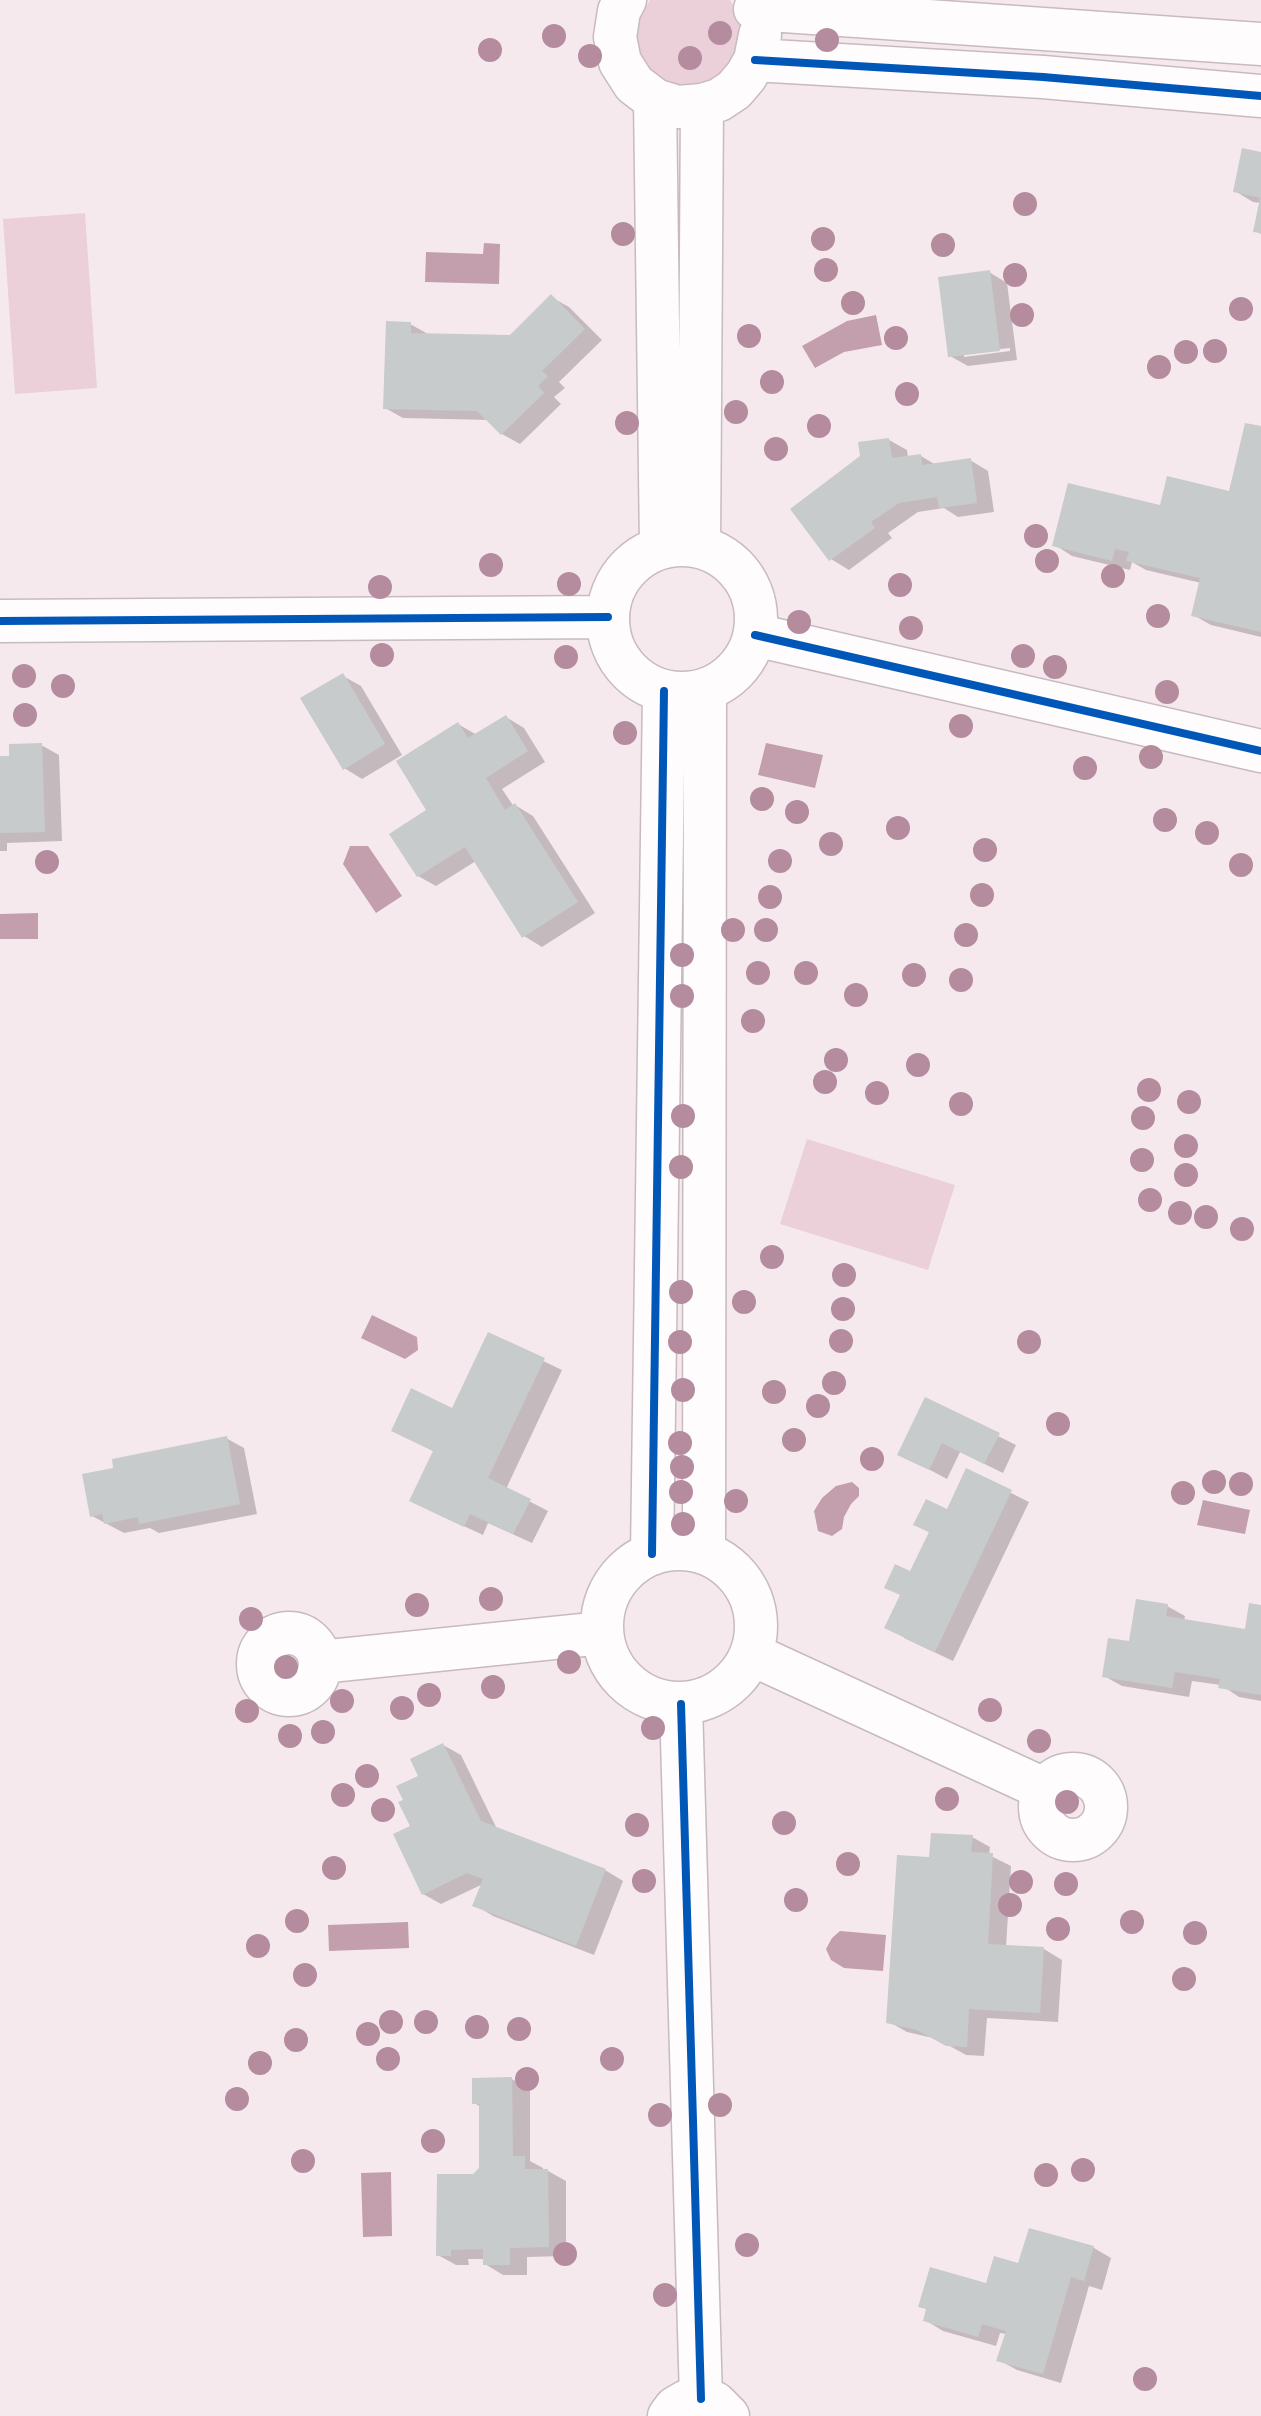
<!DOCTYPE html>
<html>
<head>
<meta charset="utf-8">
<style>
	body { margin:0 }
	canvas { display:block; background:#f5e9ed }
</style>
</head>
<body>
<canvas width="1261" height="2416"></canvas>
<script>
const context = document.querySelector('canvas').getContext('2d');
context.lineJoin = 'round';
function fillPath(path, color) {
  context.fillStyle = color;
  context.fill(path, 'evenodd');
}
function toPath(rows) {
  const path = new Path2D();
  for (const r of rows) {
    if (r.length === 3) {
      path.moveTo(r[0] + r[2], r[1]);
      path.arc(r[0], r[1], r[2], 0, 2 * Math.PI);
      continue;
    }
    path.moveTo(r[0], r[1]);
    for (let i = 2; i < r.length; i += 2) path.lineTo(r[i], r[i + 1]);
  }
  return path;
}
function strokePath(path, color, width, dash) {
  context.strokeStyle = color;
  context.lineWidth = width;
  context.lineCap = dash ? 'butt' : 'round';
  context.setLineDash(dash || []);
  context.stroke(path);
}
fillPath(toPath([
	[650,0,730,0,738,13,742,25,735,62,705,86,680,87,656,77,641,56,637,44,639,19],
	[85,213,97,388,15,394,3,219],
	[807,1139,955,1185,928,1270,780,1224]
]), '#ebd0da');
fillPath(toPath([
	[484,243,500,244,499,284,425,282,426,252,483,254],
	[876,315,882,345,844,352,815,368,802,346,847,321],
	[766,743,823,755,815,788,758,775],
	[350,846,368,846,402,896,376,913,343,864],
	[38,913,38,939,0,939,0,914],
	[372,1315,417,1337,418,1350,405,1359,361,1338],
	[852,1482,859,1488,859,1496,851,1504,844,1517,842,1529,832,1536,818,1531,814,1511,822,1498,836,1486],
	[1203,1500,1250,1510,1245,1534,1197,1525],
	[408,1922,409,1948,329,1951,328,1925],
	[840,1931,886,1935,883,1971,844,1968,831,1960,826,1949,832,1938],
	[391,2172,392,2236,363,2237,361,2173]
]), '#c39ead');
fillPath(toPath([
	[1261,154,1261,234,1255,231,1261,203,1253,202,1235,191],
	[989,272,1007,283,1017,360,968,366,950,356],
	[1010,348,1010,351,964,357,964,353],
	[551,297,569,307,602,340,559,382,565,388,554,397,561,404,520,444,502,434,489,420,403,418,385,408,410,324,428,334,510,337],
	[1261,428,1261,637,1211,625,1193,615,1201,583,1146,570,1132,562,1130,570,1072,556,1055,545,1161,507,1230,494],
	[889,440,907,450,908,458,921,456,936,465,970,460,988,471,994,512,958,517,944,508,918,512,888,533,892,538,849,570,831,559],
	[343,676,361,686,402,755,362,779,344,768],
	[506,717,524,728,545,762,502,789,514,807,515,805,533,816,595,913,542,947,524,936,476,861,436,886,418,876,429,811,458,724,477,735],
	[41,745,59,755,62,841,7,843,7,851,0,851,0,758,11,758],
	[489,1335,562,1370,506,1489,548,1511,532,1543,488,1523,483,1535,429,1510,435,1452,411,1440,453,1411],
	[926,1400,1016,1445,1003,1473,960,1452,947,1479,900,1454],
	[226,1438,244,1448,257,1514,159,1533,150,1528,124,1533,92,1516],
	[967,1471,1029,1502,953,1661,904,1638,911,1574,930,1533,916,1524,948,1512],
	[1167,1606,1185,1616,1184,1621,1246,1631,1261,1607,1261,1701,1239,1697,1221,1685,1192,1681,1189,1697,1122,1686,1104,1676,1130,1643],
	[443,1745,461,1755,497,1829,605,1870,623,1881,594,1955,493,1916,475,1905,483,1884,441,1904,423,1894,413,1827,405,1801],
	[972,1837,990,1847,989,1855,1011,1866,1006,1947,1044,1949,1062,1960,1058,2022,987,2018,984,2056,966,2055,937,2039,907,2032,889,2022,931,1859],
	[512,2079,530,2090,530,2161,543,2168,543,2171,548,2171,566,2181,566,2256,527,2257,527,2275,503,2275,485,2264,485,2259,468,2259,469,2265,456,2265,438,2255,474,2176,481,2169,481,2107,474,2103],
	[1031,2230,1094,2248,1111,2258,1102,2290,1089,2286,1061,2383,1017,2370,999,2360,1007,2334,1000,2333,996,2346,943,2331,925,2320,928,2310,921,2306,987,2286,1020,2266]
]), '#0003');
fillPath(toPath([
	[1242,148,1261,152,1261,198,1233,192],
	[1260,198,1261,198,1261,233,1253,232],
	[990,270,1000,351,948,357,938,277],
	[551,294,585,329,542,371,548,376,538,386,544,393,501,435,477,411,383,409,386,321,411,322,411,333,510,335],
	[1245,423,1261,426,1261,632,1191,616,1200,578,1126,561,1129,552,1115,549,1112,561,1052,546,1068,483,1160,505,1167,476,1229,491],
	[889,438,892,458,921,454,922,465,971,458,977,503,939,508,937,497,899,503,871,522,875,528,829,561,790,509,860,456,858,442],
	[343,673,385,744,343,770,300,698],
	[506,715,528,751,486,778,505,810,515,803,578,902,522,938,465,847,417,877,389,834,426,810,396,761,458,722,468,738],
	[42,743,45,832,0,833,0,756,9,756,9,744],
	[488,1332,545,1358,488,1478,531,1499,513,1534,470,1514,464,1527,409,1501,433,1451,391,1431,411,1388,452,1408],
	[925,1397,1000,1433,984,1464,942,1443,929,1470,897,1455],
	[227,1436,240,1504,139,1524,138,1517,104,1524,102,1514,90,1517,82,1474,113,1468,112,1459],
	[966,1468,1012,1490,935,1652,884,1628,900,1595,884,1588,895,1564,910,1571,929,1532,913,1525,926,1499,947,1509],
	[1136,1599,1168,1604,1166,1616,1245,1629,1249,1603,1261,1605,1261,1695,1218,1688,1220,1679,1175,1672,1172,1688,1102,1677,1108,1638,1129,1641],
	[443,1743,481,1821,606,1869,576,1946,472,1906,483,1879,467,1873,422,1895,393,1834,410,1826,398,1802,403,1800,396,1786,418,1776,410,1759],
	[931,1833,973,1835,971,1852,993,1853,988,1944,1044,1947,1040,2013,969,2009,967,2047,946,2046,917,2030,886,2023,897,1855,929,1857],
	[512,2077,513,2156,525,2156,525,2169,548,2169,549,2247,510,2248,510,2265,483,2265,483,2249,451,2250,451,2256,436,2256,437,2174,473,2174,479,2168,479,2104,472,2104,472,2078],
	[1029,2228,1094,2246,1084,2281,1071,2277,1043,2374,996,2361,1006,2331,982,2324,978,2337,923,2321,926,2309,918,2307,930,2267,986,2283,994,2256,1018,2263]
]), '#c7cbcc');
const minor = toPath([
	[625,0,619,11,615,37,620,62,634,84,655,100,678,107,702,105,719,100,734,90,746,76,755,60,760,35],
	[755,9,1261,44],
	[755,60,1043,77,1261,96],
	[655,100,661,548],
	[682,619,74],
	[699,547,702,105],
	[0,621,608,617],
	[755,635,1261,751],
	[679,1626,77],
	[704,1553,705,690],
	[652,1554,664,691],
	[289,1664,31],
	[751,1654,1044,1789],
	[320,1662,602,1633],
	[681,1704,701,2399],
	[1073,1807,33],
	[669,2416,675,2408,687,2401,701,2399,715,2403,728,2416]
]);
strokePath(minor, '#c7bbc0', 45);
strokePath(minor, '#fefcfc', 42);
strokePath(toPath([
	[755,60,1043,77,1261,96],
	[0,621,608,617],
	[755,635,1261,751],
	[652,1554,664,691],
	[681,1704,701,2399]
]), '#0057b8', 8);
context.fillStyle = '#b48c9e';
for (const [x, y] of [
	[720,33],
	[554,36],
	[827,40],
	[490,50],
	[590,56],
	[690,58],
	[1025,204],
	[623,234],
	[823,239],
	[943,245],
	[826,270],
	[1015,275],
	[853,303],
	[1241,309],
	[1022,315],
	[749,336],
	[896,338],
	[1215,351],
	[1186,352],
	[1159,367],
	[772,382],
	[907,394],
	[736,412],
	[627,423],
	[819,426],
	[776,449],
	[1036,536],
	[1047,561],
	[491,565],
	[1113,576],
	[569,584],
	[900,585],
	[380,587],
	[1158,616],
	[799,622],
	[911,628],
	[382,655],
	[1023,656],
	[566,657],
	[1055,667],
	[24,676],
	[63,686],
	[1167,692],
	[25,715],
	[961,726],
	[625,733],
	[1151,757],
	[1085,768],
	[762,799],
	[797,812],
	[1165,820],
	[898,828],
	[1207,833],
	[831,844],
	[985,850],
	[780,861],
	[47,862],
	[1241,865],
	[982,895],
	[770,897],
	[733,930],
	[766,930],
	[966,935],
	[682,955],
	[758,973],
	[806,973],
	[914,975],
	[961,980],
	[856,995],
	[682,996],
	[753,1021],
	[836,1060],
	[918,1065],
	[825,1082],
	[1149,1090],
	[877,1093],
	[1189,1102],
	[961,1104],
	[683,1116],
	[1143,1118],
	[1186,1146],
	[1142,1160],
	[681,1167],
	[1186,1175],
	[1150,1200],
	[1180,1213],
	[1206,1217],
	[1242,1229],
	[772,1257],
	[844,1275],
	[681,1292],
	[744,1302],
	[843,1309],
	[841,1341],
	[680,1342],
	[1029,1342],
	[834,1383],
	[683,1390],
	[774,1392],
	[818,1406],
	[1058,1424],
	[794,1440],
	[680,1443],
	[872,1459],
	[682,1467],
	[1214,1482],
	[1241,1484],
	[681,1492],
	[1183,1493],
	[736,1501],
	[683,1524],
	[491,1599],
	[417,1605],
	[251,1619],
	[569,1662],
	[286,1667],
	[493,1687],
	[429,1695],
	[342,1701],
	[402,1708],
	[990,1710],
	[247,1711],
	[653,1728],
	[323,1732],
	[290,1736],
	[1039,1741],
	[367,1776],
	[343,1795],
	[947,1799],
	[1067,1802],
	[383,1810],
	[784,1823],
	[637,1825],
	[848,1864],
	[334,1868],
	[644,1881],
	[1021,1882],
	[1066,1884],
	[796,1900],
	[1010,1905],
	[297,1921],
	[1132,1922],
	[1058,1929],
	[1195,1933],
	[258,1946],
	[305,1975],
	[1184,1979],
	[391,2022],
	[426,2022],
	[477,2027],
	[519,2029],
	[368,2034],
	[296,2040],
	[388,2059],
	[612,2059],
	[260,2063],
	[527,2079],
	[237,2099],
	[720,2105],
	[660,2115],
	[433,2141],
	[303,2161],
	[1083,2170],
	[1046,2175],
	[747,2245],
	[565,2254],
	[665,2295],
	[1145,2379]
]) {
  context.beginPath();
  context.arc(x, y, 12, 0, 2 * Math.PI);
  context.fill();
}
</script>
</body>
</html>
